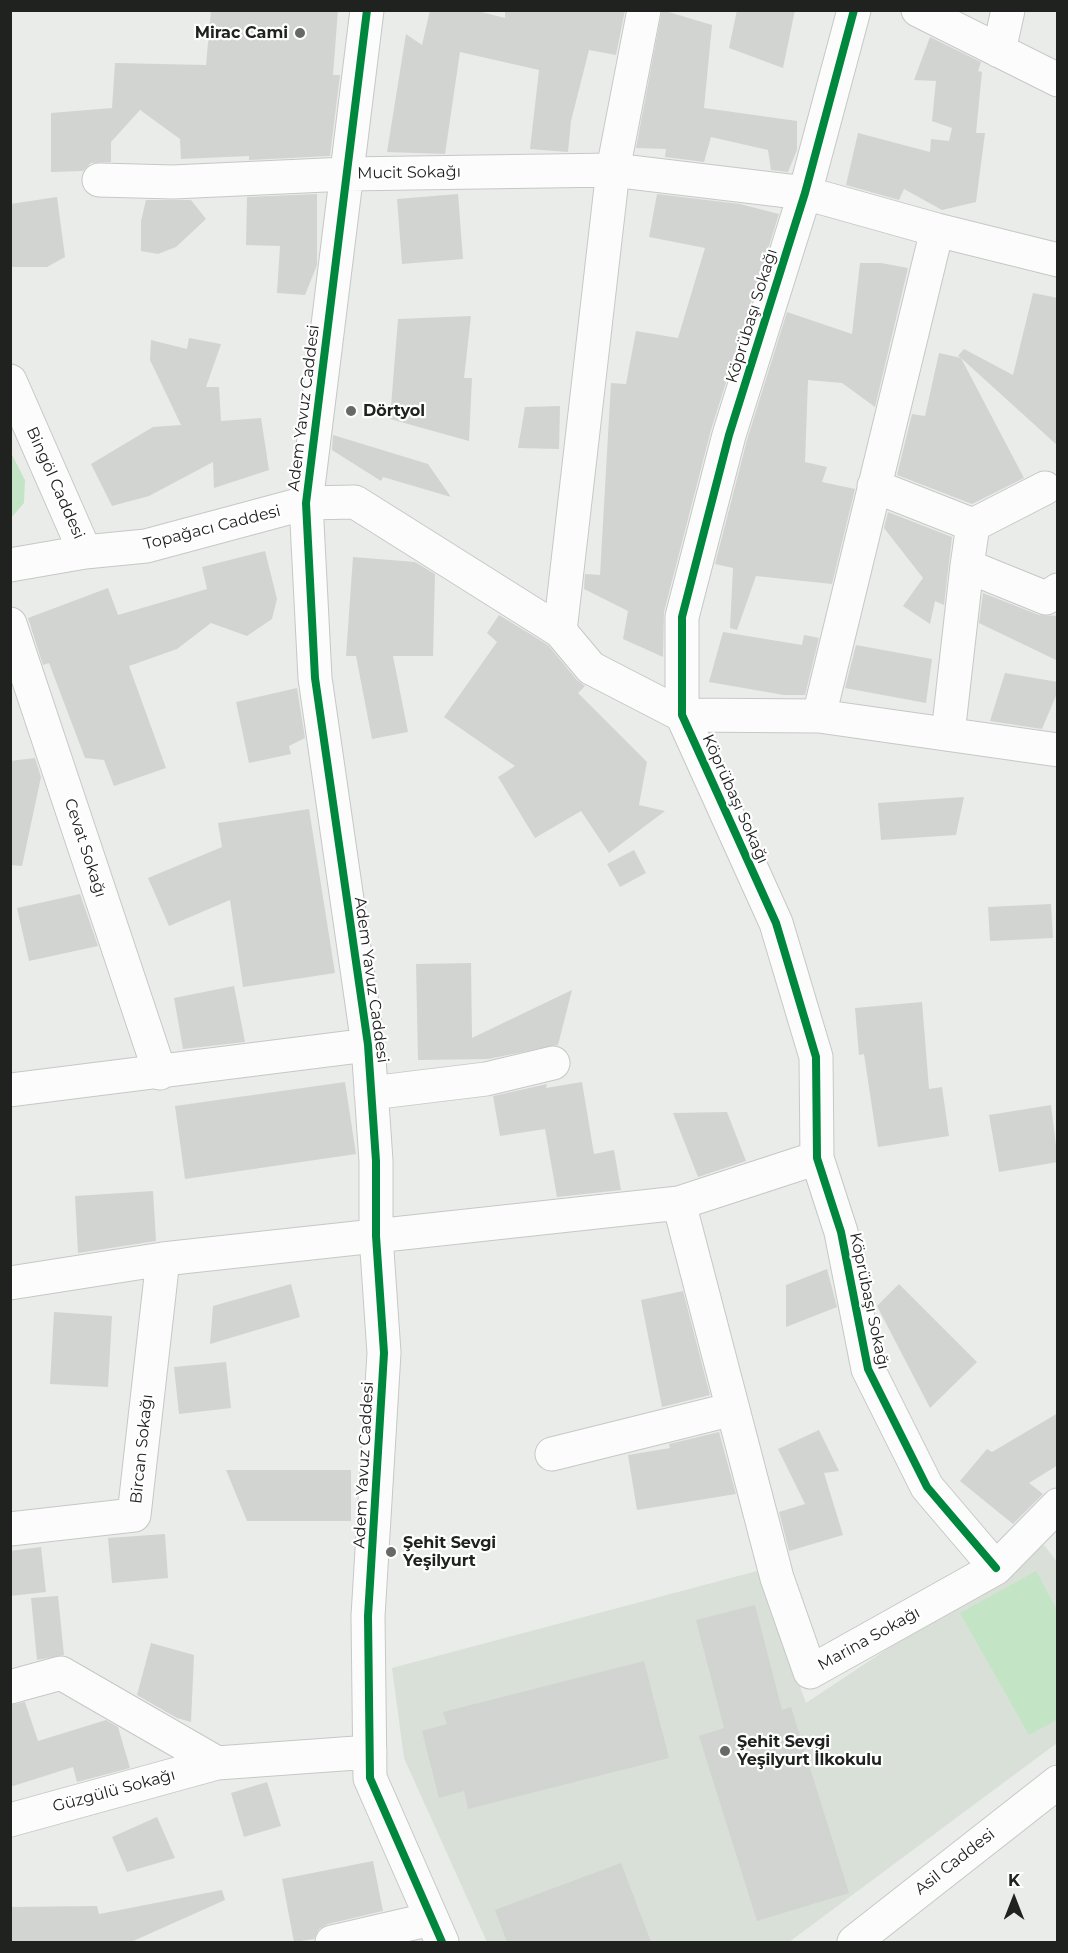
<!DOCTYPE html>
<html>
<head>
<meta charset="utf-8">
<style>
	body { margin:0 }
	#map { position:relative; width:1068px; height:1953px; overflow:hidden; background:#e9ece9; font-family:Montserrat,sans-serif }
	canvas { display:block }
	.frame { position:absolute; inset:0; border:12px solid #202220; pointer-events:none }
	.north { position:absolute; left:984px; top:1869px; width:60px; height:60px; -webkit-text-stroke:4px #fff; paint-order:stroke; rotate:0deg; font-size:16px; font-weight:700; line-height:24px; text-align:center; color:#202220 }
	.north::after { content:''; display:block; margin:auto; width:21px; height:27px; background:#202220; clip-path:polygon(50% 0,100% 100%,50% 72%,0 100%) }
</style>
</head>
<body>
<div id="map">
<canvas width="1068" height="1953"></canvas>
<div class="frame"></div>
<div class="north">K</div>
</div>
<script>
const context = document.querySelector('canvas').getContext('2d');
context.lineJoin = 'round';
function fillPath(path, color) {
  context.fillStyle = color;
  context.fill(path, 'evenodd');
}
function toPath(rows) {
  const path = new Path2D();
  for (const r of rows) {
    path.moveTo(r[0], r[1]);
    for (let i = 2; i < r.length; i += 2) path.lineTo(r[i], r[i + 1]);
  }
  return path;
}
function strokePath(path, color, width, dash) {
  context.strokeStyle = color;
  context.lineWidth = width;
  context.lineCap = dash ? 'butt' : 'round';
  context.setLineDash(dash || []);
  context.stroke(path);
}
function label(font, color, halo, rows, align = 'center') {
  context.font = font + ' Montserrat,sans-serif';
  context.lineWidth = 4.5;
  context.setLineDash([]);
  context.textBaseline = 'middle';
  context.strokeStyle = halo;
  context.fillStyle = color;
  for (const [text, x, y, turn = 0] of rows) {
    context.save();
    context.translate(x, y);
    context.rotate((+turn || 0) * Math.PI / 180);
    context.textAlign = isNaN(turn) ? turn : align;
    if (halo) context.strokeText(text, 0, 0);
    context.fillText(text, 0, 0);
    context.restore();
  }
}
fillPath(toPath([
	[1044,1545,1057,1562,1057,1743,789,1942,487,1942,404,1758,392,1668,757,1571,806,1703]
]), '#d8e0d8');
fillPath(toPath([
	[10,451,25,480,24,503,11,518],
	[1036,1571,1057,1610,1058,1719,1029,1735,960,1613]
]), '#c4e5c5');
fillPath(toPath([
	[211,10,338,10,333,75,340,75,330,156,249,160,249,156,181,159,180,139,140,110,111,142,111,162,91,163,83,171,51,172,51,113,112,108,115,63,206,65],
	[430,10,473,10,505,18,505,10,625,10,616,55,589,50,571,121,568,152,530,149,539,70,460,52,445,154,387,152,406,34,422,45],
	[662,10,712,25,704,108,797,121,797,150,788,172,771,170,768,150,711,137,704,162,665,157,666,149,636,148],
	[737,10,795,10,783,68,729,48],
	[930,37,981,62,978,71,982,72,976,133,985,133,976,202,942,210,904,189,899,200,846,185,858,133,930,152,931,139,949,141,952,128,932,121,936,81,914,80],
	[317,194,317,265,305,295,277,293,280,246,246,245,247,197],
	[458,194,463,259,402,264,397,199],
	[657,194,740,204,779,214,711,430,664,612,663,657,623,639,628,611,584,589,585,574,600,575,611,383,626,384,636,331,678,338,705,248,649,237],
	[57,197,65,257,47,267,10,267,10,204],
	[146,200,191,200,206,219,176,247,158,254,141,251,141,221],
	[860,263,881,263,908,268,875,407,842,383,808,380,805,462,827,467,822,482,855,489,832,584,756,576,737,630,730,628,733,568,715,564,747,440,787,312,852,334],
	[1033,293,1058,298,1058,446,961,358,1024,478,972,504,897,475,912,414,925,416,939,353,961,358,958,356,964,349,1013,375],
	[471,316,464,378,472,378,469,441,390,419,398,319],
	[189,338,221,344,206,387,219,387,221,421,261,418,269,470,214,488,213,462,149,496,112,506,91,464,153,427,181,425,150,360,151,340,187,349],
	[560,406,559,449,518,448,525,407],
	[333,435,428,464,451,497,383,477,381,481,332,450],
	[888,512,952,537,944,605,935,601,930,624,903,606,923,578,884,528],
	[265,551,277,599,272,619,247,636,211,623,177,649,129,666,166,768,114,786,104,760,85,758,49,663,43,665,28,618,108,588,118,615,207,589,202,567],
	[353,557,415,562,435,574,433,656,393,656,408,732,372,739,356,656,346,656],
	[983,593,1039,615,1058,616,1058,661,979,623],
	[499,615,548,645,577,680,585,686,578,693,647,762,639,805,665,811,609,853,581,811,535,838,498,777,515,766,444,717,497,642,487,633],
	[723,632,802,645,804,635,819,638,805,695,784,695,709,682],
	[856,645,932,659,926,703,845,688],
	[1005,673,1058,682,1058,691,1042,729,990,721],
	[297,688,305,738,289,746,291,754,249,763,236,702],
	[35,758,41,777,22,866,10,865,10,761],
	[964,797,956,835,881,840,878,803],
	[309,809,335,973,243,987,230,900,169,926,148,878,222,847,218,823],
	[634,850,646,873,620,887,607,864],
	[80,894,98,946,29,961,17,908],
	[1051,904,1053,938,990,941,988,907],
	[471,963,472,1038,572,990,558,1045,488,1059,418,1060,416,964],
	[234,986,245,1042,183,1049,174,998],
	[922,1002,929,1089,942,1087,949,1136,878,1147,864,1054,859,1055,855,1008],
	[345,1082,356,1154,185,1179,175,1106],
	[582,1082,594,1154,614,1150,621,1190,557,1197,545,1129,500,1136,493,1096,547,1084,546,1088],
	[1051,1105,1058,1162,999,1172,989,1115],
	[727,1112,746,1161,698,1177,673,1113],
	[153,1191,156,1241,78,1253,75,1196],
	[827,1269,837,1307,786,1327,786,1285],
	[291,1284,300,1317,210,1344,213,1306],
	[899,1284,977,1362,930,1408,877,1306],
	[683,1291,710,1395,662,1407,641,1300],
	[54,1312,112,1316,108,1387,50,1384],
	[226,1362,231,1408,179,1414,174,1367],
	[1058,1413,1058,1465,1029,1483,1043,1494,1013,1524,960,1481,987,1449,992,1452],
	[819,1430,839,1471,824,1473,843,1535,789,1551,779,1512,805,1504,778,1449],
	[719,1432,736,1494,637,1510,628,1455,670,1448,669,1444],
	[226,1470,351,1470,351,1521,247,1521],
	[165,1534,168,1578,112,1583,108,1538],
	[41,1547,46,1592,10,1596,10,1551],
	[58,1596,64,1655,37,1660,31,1598],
	[755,1605,782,1710,791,1707,849,1893,757,1921,699,1736,724,1728,696,1620],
	[151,1643,194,1655,191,1722,177,1718,137,1695],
	[644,1661,669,1758,468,1809,464,1791,439,1798,422,1731,447,1724,443,1712],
	[25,1702,38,1741,106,1720,118,1727,130,1768,77,1782,73,1767,10,1787,10,1705],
	[267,1782,281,1826,244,1837,231,1793],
	[157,1817,175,1858,127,1872,112,1837],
	[373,1861,383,1911,328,1924,319,1929,314,1939,294,1942,282,1879],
	[621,1863,651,1942,507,1942,495,1910],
	[222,1890,225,1900,131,1942,10,1942,10,1907,97,1906,99,1914]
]), '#d2d4d2');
const minor = toPath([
	[367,10,306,503,315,678,368,1045,376,1161,376,1236,384,1353,368,1616,370,1778,442,1942],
	[854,10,805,193,729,435,682,617,682,715,776,923,816,1057,817,1158,841,1232,868,1369,927,1487,996,1568],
	[918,10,1058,80],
	[999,51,1008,10],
	[99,180,173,182,347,174,613,170,644,10],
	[937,230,1058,260],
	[10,381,85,552],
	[874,486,973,525,967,566],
	[973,525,1045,488],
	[10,565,85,552,146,546,306,503,355,502,560,631,591,668,682,715,819,716,1058,750],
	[10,624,160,1073],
	[560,631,613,170,805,193,937,230,819,716],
	[948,734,967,566,1046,598,1058,590],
	[10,1090,368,1045],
	[371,1093,486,1079,553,1063],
	[679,1203,777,1578,810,1672,996,1568,1058,1505],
	[10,1283,163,1259,679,1203,817,1158],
	[552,1454,733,1409],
	[10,1529,134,1515,163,1259],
	[10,1687,61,1673,217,1763,370,1752],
	[10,1820,217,1763],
	[332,1942,431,1919],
	[854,1942,1058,1782]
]);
strokePath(minor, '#c6c8c6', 35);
strokePath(minor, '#fcfcfc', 33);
strokePath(toPath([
	[367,10,306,503,315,678,368,1045,376,1161,376,1236,384,1353,368,1616,370,1778,442,1942],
	[854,10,805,193,729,435,682,617,682,715,776,923,816,1057,817,1158,841,1232,868,1369,927,1487,996,1568]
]), '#00873e', 8);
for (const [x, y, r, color] of [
	[300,33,6,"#666966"],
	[351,411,6,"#666966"],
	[391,1552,6,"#666966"],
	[725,1751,6,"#666966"]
]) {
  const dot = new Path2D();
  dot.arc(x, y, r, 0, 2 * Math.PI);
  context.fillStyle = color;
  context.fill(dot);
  strokePath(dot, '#fff', 2);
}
label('bold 16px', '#202220', '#fff', [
	["Mirac Cami",288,33,"right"],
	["Dörtyol",363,411],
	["Şehit Sevgi",403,1543],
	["Yeşilyurt",403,1561],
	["Şehit Sevgi",737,1742],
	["Yeşilyurt İlkokulu",737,1760]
], 'left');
label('16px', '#202220', '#fff', [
	["Mucit Sokağı",409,173,-1],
	["Köprübaşı Sokağı",752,316,-73],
	["Adem Yavuz Caddesi",304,408,-83],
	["Bingöl Caddesi",55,483,66],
	["Topağacı Caddesi",212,528,-14],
	["Köprübaşı Sokağı",735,799,66],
	["Cevat Sokağı",85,848,72],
	["Adem Yavuz Caddesi",371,980,82],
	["Köprübaşı Sokağı",869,1301,78],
	["Bircan Sokağı",142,1449,-84],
	["Adem Yavuz Caddesi",364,1465,-87],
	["Marina Sokağı",869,1639,-29],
	["Güzgülü Sokağı",114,1791,-15],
	["Asil Caddesi",955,1862,-38]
]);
</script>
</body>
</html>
